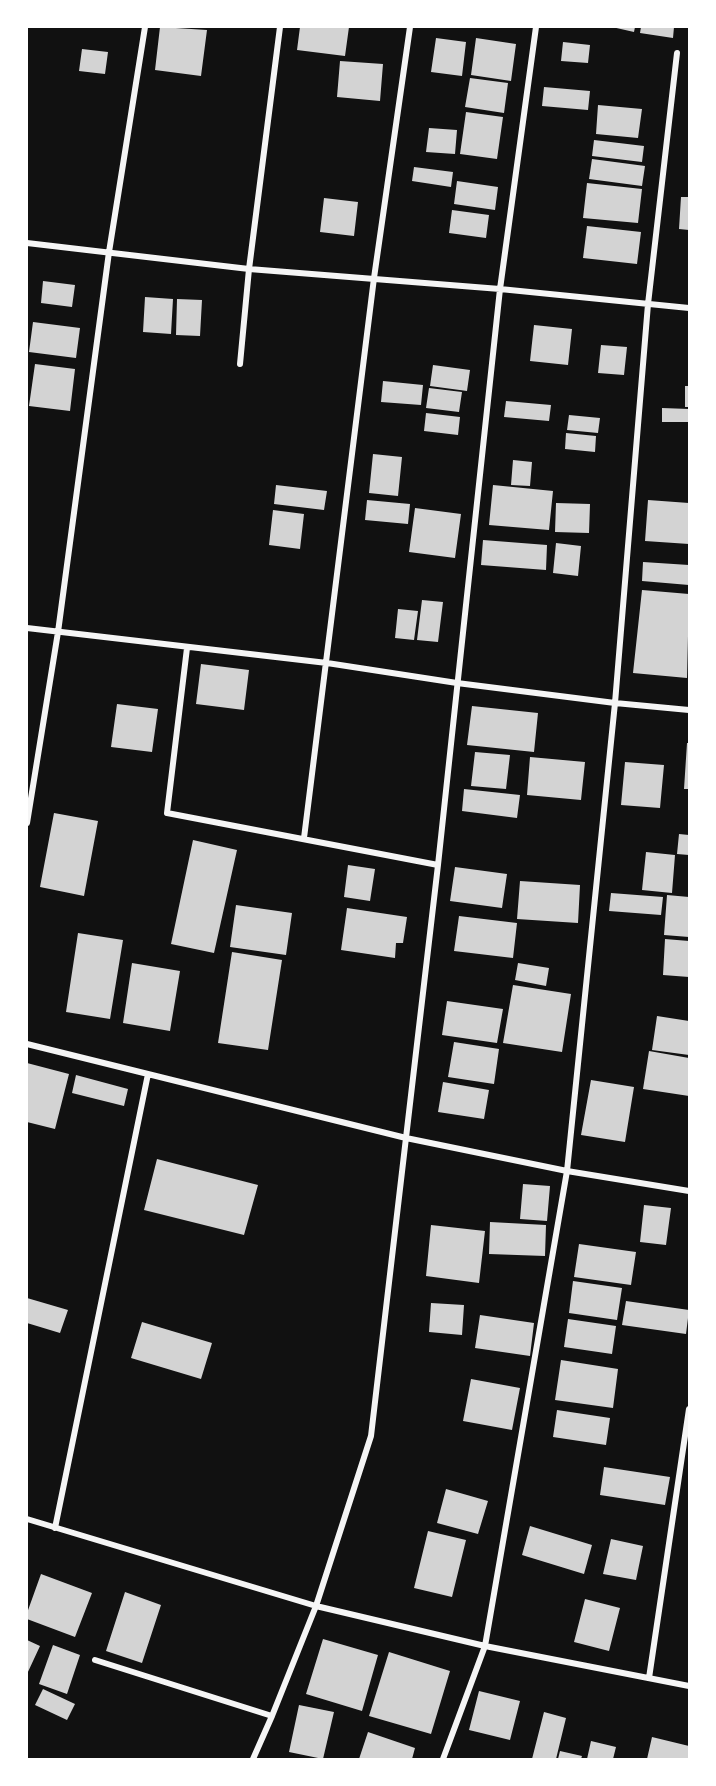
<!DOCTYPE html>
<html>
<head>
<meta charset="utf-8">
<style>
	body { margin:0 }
	#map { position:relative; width:716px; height:1786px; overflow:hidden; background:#111; font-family:"IBM Plex Serif",serif }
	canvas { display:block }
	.frame { position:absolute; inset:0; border:28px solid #fff; pointer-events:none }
</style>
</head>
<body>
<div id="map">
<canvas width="716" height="1786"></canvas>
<div class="frame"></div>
</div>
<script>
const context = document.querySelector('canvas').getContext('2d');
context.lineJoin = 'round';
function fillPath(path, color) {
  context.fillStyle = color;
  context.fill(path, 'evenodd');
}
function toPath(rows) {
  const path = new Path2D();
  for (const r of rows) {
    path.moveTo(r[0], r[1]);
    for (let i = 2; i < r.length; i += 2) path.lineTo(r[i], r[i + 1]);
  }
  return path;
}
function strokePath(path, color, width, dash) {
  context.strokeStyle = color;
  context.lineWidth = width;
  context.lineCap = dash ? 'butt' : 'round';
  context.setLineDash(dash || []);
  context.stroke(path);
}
fillPath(toPath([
	[160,27,207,30,201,76,155,70],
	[300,27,349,27,345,56,297,50],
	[612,27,635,27,634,32],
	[641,27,674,27,673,38,640,33],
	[436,38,466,42,462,76,431,72],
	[476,38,516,44,511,81,471,75],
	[563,42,590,45,588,63,561,61],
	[82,49,108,52,105,74,79,71],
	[340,61,383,64,380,101,337,97],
	[470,78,508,83,504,113,465,107],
	[544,87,590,91,588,110,542,106],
	[598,105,642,109,638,138,596,134],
	[466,112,503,117,497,159,460,154],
	[429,128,457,130,455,154,426,152],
	[594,140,644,146,642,162,592,156],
	[592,159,645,166,642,186,589,179],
	[414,167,453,172,451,187,412,181],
	[457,181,498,187,495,210,454,204],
	[587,183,642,189,638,223,583,218],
	[681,197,689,197,689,230,679,229],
	[324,198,358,202,354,236,320,232],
	[452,210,489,215,486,238,449,233],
	[587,226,641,232,637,264,583,258],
	[43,281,75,285,72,307,41,303],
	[145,297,173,299,171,334,143,332],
	[177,299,202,300,200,336,176,335],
	[33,322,80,328,76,358,29,352],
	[534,325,572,329,568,365,530,361],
	[601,345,627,347,624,375,598,373],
	[35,364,75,369,70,411,29,406],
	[433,365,470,370,467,391,430,386],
	[383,381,423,385,421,405,381,402],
	[685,386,689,386,689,407,685,407],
	[429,388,462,392,459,412,426,408],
	[506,401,551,405,549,421,504,417],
	[662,408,689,409,689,422,662,422],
	[426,413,460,417,458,435,424,431],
	[569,415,600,418,598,433,567,430],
	[566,433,596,436,595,452,565,449],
	[373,454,402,457,398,496,369,493],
	[513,460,532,462,530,486,511,485],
	[276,485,327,491,324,510,274,504],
	[493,485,553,491,549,530,489,525],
	[367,500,410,504,408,524,365,520],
	[648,500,689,503,689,544,645,541],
	[556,503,590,504,589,533,555,532],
	[415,508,461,514,455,558,409,552],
	[273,510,304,514,300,549,269,545],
	[483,540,547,545,546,570,481,565],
	[556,543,581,546,578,576,553,573],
	[643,562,689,565,689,585,642,581],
	[642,590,689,594,687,678,633,673],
	[422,600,443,602,438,642,417,640],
	[398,609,418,611,414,640,395,638],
	[201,664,249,670,244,710,196,704],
	[117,704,158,709,152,752,111,747],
	[472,706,538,713,534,752,467,745],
	[687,743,689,743,689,789,684,789],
	[475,752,510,755,506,789,471,786],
	[530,757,585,762,581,800,527,795],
	[625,762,664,765,660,808,621,805],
	[464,789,520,795,517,818,462,811],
	[54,813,98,821,84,896,40,887],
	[679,834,689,835,689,855,677,854],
	[193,840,237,850,214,953,171,944],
	[646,852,675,855,672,893,642,890],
	[348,865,375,869,370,901,344,897],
	[455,867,507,874,502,908,450,901],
	[520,881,580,885,578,923,517,919],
	[611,893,663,897,661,915,609,911],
	[667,895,689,897,689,937,664,935],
	[236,905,292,913,286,955,230,947],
	[347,908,407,917,403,943,396,943,395,958,341,950],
	[459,916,517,923,513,958,454,951],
	[78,933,123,940,110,1019,66,1012],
	[665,939,689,941,689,977,663,975],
	[232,952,282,960,268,1050,218,1043],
	[132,963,180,971,170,1031,123,1023],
	[518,963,549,968,546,986,515,980],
	[513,985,571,994,562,1052,503,1043],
	[447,1001,503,1009,497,1043,442,1035],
	[657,1016,689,1021,689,1055,652,1050],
	[454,1042,499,1049,494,1084,448,1077],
	[649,1051,689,1058,689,1096,643,1089],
	[27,1063,69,1074,55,1129,27,1122],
	[76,1075,128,1089,124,1106,72,1093],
	[591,1080,634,1087,625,1142,581,1135],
	[443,1082,489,1090,484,1119,438,1112],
	[157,1159,258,1185,244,1235,144,1210],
	[523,1184,550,1186,547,1221,520,1219],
	[644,1205,671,1208,666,1245,640,1242],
	[490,1222,546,1225,545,1256,489,1254],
	[431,1225,485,1231,479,1283,426,1276],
	[579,1244,636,1252,631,1285,574,1277],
	[573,1281,622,1288,617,1320,569,1313],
	[27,1298,68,1310,60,1333,27,1323],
	[626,1301,689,1310,686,1334,622,1325],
	[431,1303,464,1305,462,1335,429,1332],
	[480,1315,534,1323,530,1356,475,1348],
	[568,1319,616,1326,612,1354,564,1347],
	[142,1322,212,1343,201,1379,131,1358],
	[561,1360,618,1369,613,1408,555,1400],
	[471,1379,520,1388,512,1430,463,1421],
	[557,1410,610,1418,606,1445,553,1437],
	[604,1467,670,1477,665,1505,600,1495],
	[446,1489,488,1501,478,1534,437,1523],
	[530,1526,592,1545,584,1574,522,1555],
	[428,1531,466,1540,452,1597,414,1588],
	[611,1539,643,1546,636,1580,603,1574],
	[41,1574,92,1593,75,1637,27,1619,27,1613],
	[125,1592,161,1605,142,1663,106,1651],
	[585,1599,620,1608,609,1651,574,1642],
	[323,1639,378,1655,362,1711,306,1694],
	[27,1640,40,1646,27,1674],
	[53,1645,80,1655,67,1694,39,1684],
	[389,1652,450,1671,431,1734,369,1716],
	[43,1689,75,1704,67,1720,35,1705],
	[479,1691,520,1701,510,1740,469,1730],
	[299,1705,334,1712,323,1759,289,1752],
	[544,1712,566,1718,556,1759,532,1759],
	[368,1732,415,1748,412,1759,359,1759],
	[652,1737,689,1746,689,1759,647,1759],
	[591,1741,616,1747,613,1759,587,1759],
	[560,1751,582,1756,581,1759,558,1759]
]), '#d3d3d3');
strokePath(toPath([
	[27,243,249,269,500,289,689,308],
	[240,364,249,269,280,27],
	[27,628,327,663,457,683,615,703,689,710],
	[187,648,167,813,438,865],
	[27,823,58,632,109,252,145,27],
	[304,838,374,278,410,27],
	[27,1044,406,1138,567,1171,689,1191],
	[27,1519,316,1606,485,1646,689,1686],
	[55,1528,148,1074],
	[95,1660,272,1716],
	[649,1678,689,1409],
	[253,1759,272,1716,316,1606,371,1436,438,865,500,289,536,27],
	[443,1759,485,1646,567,1171,615,703,648,304,677,53]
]), '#f5f5f5', 6);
</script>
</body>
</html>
